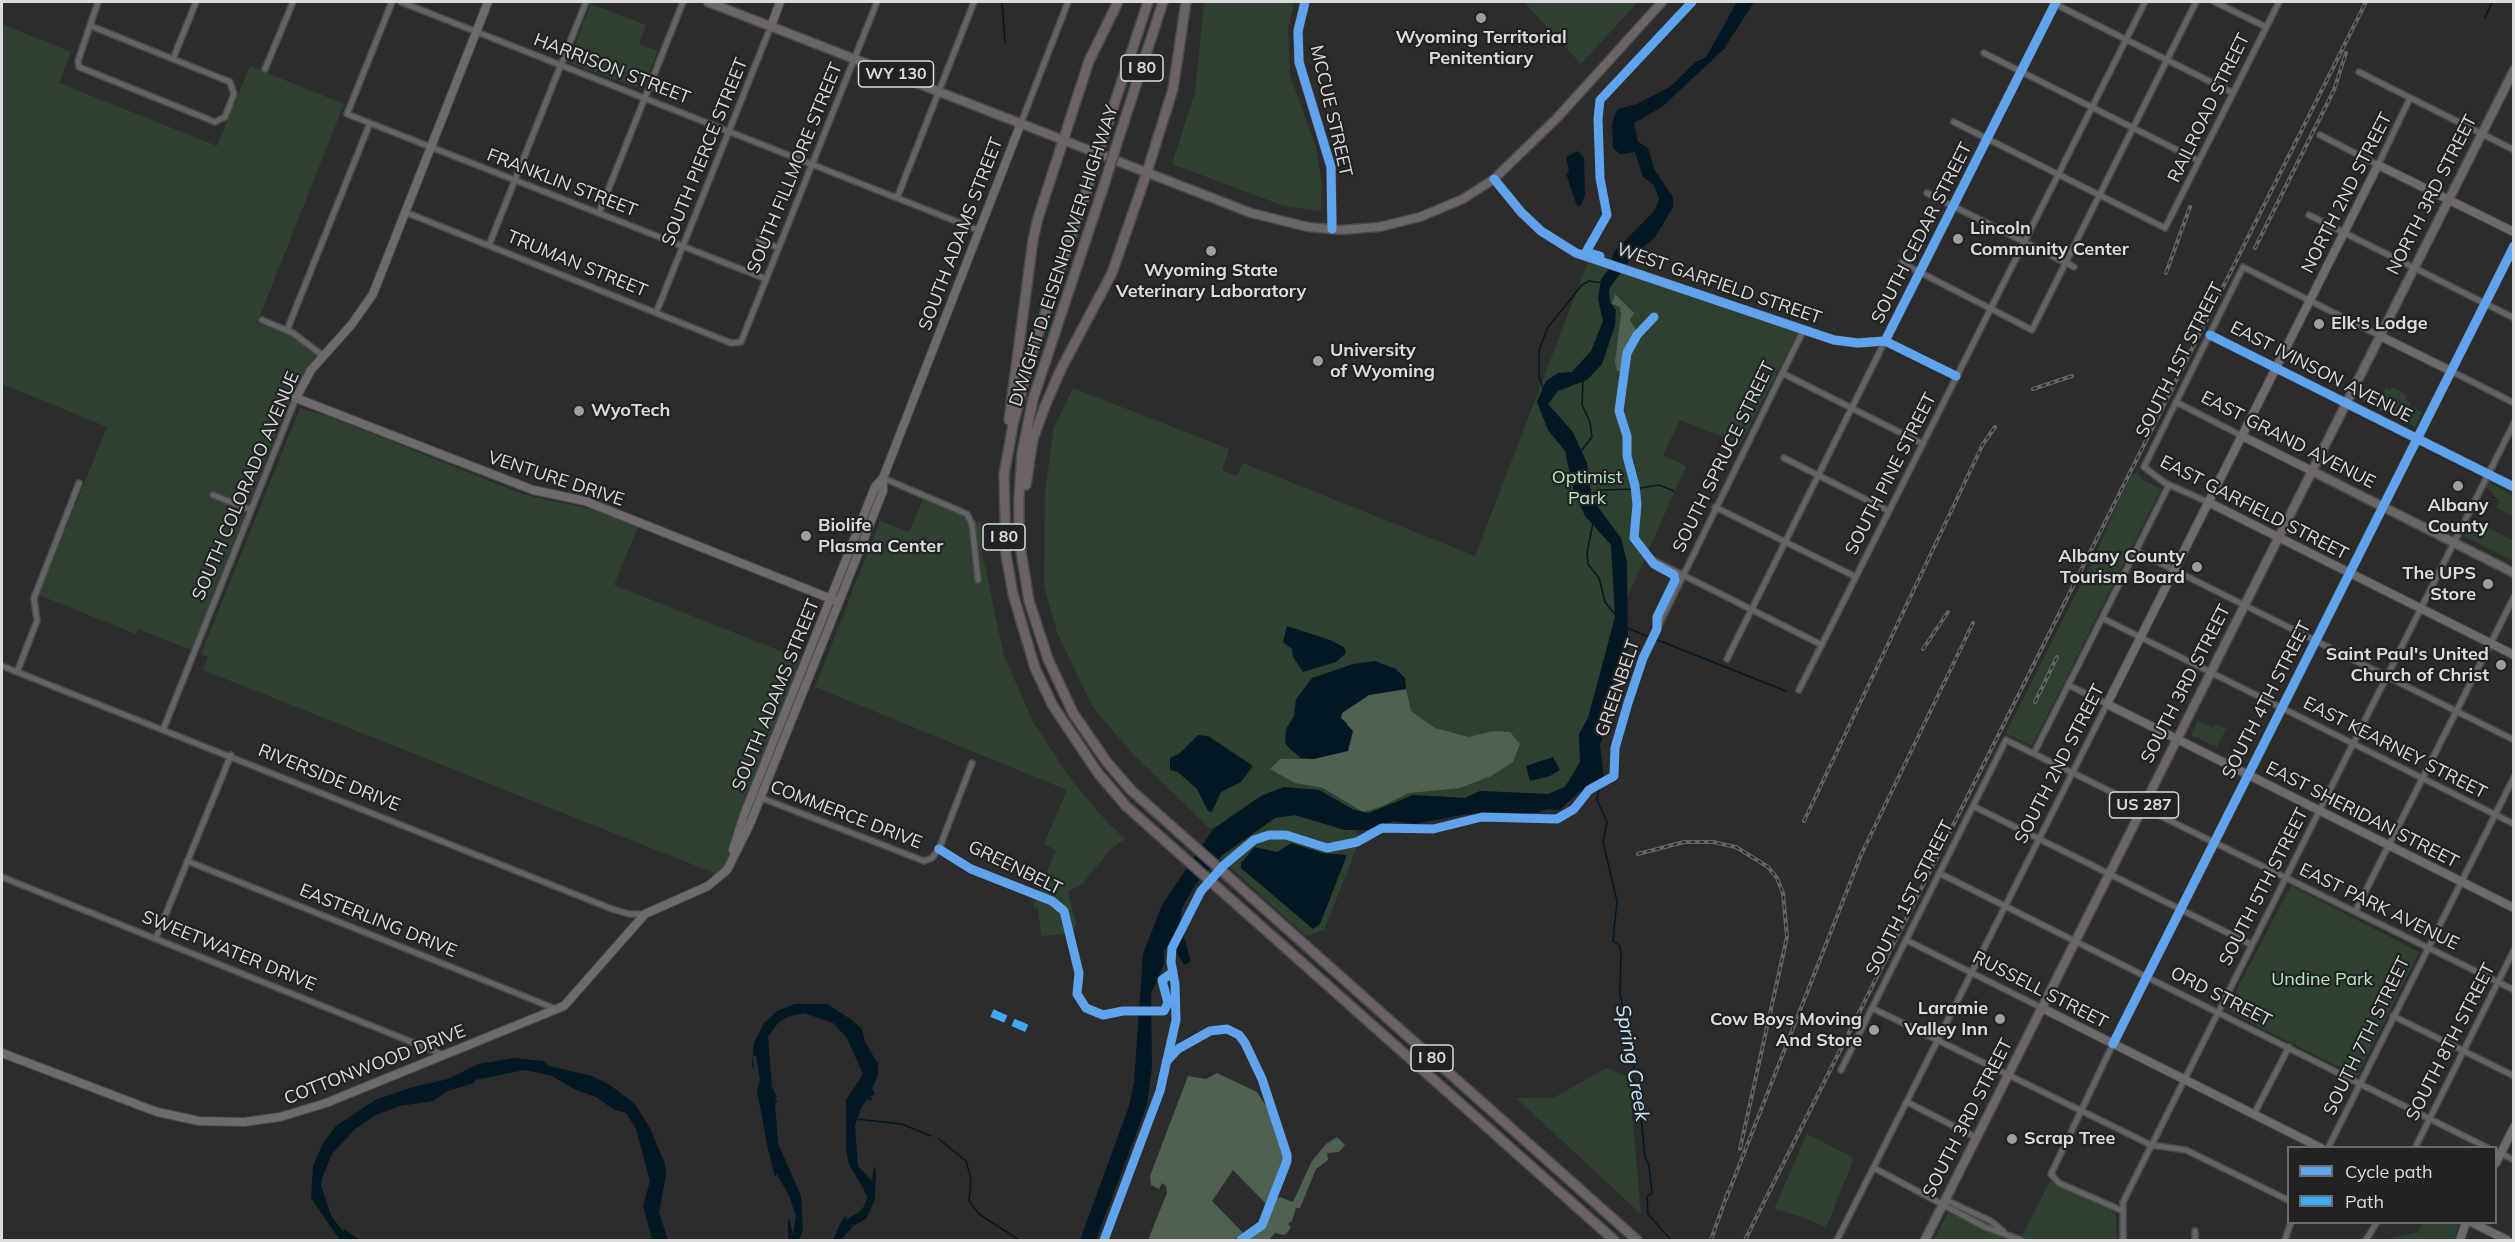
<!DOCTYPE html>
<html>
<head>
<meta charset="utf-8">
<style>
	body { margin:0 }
	#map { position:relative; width:2515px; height:1242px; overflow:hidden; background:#2c2c2d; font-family:Mulish,sans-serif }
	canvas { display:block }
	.frame { position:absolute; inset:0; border:3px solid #dbdcdd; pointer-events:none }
	.legend { position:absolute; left:2287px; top:1146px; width:210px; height:78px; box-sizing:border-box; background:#212224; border:2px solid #6b6c6e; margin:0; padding:8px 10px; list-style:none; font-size:18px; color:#dbdcdd }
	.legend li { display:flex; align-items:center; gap:12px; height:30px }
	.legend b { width:30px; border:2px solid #6b6c6e }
</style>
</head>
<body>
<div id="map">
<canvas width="2515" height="1242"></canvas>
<div class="frame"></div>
<ul class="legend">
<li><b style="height:8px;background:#60a3ed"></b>Cycle path</li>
<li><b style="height:8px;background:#3fa9f5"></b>Path</li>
</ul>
</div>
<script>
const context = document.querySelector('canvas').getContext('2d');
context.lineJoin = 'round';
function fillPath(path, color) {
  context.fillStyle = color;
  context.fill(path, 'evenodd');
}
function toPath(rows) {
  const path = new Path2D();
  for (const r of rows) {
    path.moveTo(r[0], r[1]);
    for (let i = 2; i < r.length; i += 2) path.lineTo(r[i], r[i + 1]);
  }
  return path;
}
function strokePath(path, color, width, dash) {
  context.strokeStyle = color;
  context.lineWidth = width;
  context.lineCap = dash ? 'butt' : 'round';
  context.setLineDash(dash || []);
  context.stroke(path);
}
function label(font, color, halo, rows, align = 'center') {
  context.font = font + ' Mulish,sans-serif';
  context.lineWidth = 4.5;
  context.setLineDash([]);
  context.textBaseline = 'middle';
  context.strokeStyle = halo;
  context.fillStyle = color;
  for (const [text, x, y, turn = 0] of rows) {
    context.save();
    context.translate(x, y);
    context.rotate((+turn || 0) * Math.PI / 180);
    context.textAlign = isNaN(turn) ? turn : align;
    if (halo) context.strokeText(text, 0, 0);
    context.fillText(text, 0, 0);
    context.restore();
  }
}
fillPath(toPath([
	[1204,2,1294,2,1288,29,1290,75,1316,148,1322,183,1321,211,1284,206,1172,164,1195,93],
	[1524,2,1638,2,1581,64],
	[591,4,646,25,639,44,658,51,642,90,568,62],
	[2,24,71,52,59,83,217,146,250,66,344,104,257,323,296,338,316,355,291,397,191,650,138,629,136,634,39,595,107,427,2,384],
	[1588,262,1797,333,1741,444,1680,420,1663,455,1686,466,1629,594,1618,612,1615,612,1608,650,1588,718,1579,734,1580,762,1565,787,1548,794,1481,791,1466,798,1413,795,1369,813,1354,810,1319,790,1284,787,1261,796,1213,829,1208,827,1130,751,1092,706,1057,632,1044,586,1045,491,1054,427,1073,388,1229,449,1222,470,1237,476,1243,463,1475,556],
	[2392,387,2407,395,2406,400,2411,403,2410,406,2422,412,2415,427,2359,399,2364,389,2369,400,2377,404,2386,388,2390,390],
	[300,408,328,416,525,495,600,511,638,527,614,585,803,660,731,852,719,875,203,670,208,657,201,654],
	[2138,471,2139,476,2145,481,2161,489,2032,746,2007,734,2007,731,2095,556,2115,509,2131,476],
	[2488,482,2513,495,2513,516,2496,508,2499,501,2486,486],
	[923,499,981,523,982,553,1004,656,1033,722,1072,781,1107,822,1125,839,1111,849,1083,883,1068,892,1076,923,1074,929,1066,934,1041,936,1038,908,1033,906,1056,850,1044,844,1067,790,815,687,880,521,909,532],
	[2488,527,2513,541,2513,561,2464,536,2467,531,2484,532],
	[2198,720,2213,728,2216,724,2226,729,2217,747,2191,735],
	[1295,815,1344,830,1354,830,1360,839,1324,930,1306,936,1220,858,1275,818],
	[2291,886,2419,952,2357,1076,2226,1010],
	[1606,1068,1629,1077,1641,1214,1516,1098,1555,1097],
	[1807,1134,1854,1158,1826,1228,1803,1217,1774,1209],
	[2050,1181,2116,1213,2117,1240,2020,1240],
	[1948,1212,2007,1240,1934,1240],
	[2423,1223,2459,1224,2454,1240,2382,1240,2418,1232]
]), '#2e4030');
fillPath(toPath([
	[1615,294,1634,313,1630,320,1636,330,1626,347,1622,371,1617,371,1615,362,1621,314,1620,307,1612,304],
	[1406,689,1411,711,1435,728,1469,737,1493,731,1510,732,1520,744,1513,762,1491,776,1460,788,1409,793,1380,807,1363,812,1323,788,1295,783,1270,769,1280,759,1314,759,1348,723,1341,718,1342,713,1369,695],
	[1217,1073,1257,1092,1268,1109,1283,1152,1284,1162,1268,1206,1233,1170,1212,1201,1244,1234,1233,1240,1148,1240,1167,1193,1166,1186,1162,1183,1159,1189,1151,1185,1150,1176,1188,1076,1206,1079],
	[1337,1137,1345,1145,1339,1152,1327,1153,1328,1160,1316,1169,1300,1208,1296,1208,1292,1221,1288,1224,1291,1227,1288,1232,1284,1235,1275,1233,1269,1240,1245,1240,1264,1228,1276,1199,1280,1197,1293,1202,1312,1161,1326,1144]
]), '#4f6251');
fillPath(toPath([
	[1737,2,1754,2,1724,49,1662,107,1634,123,1638,142,1648,148,1654,169,1673,197,1673,207,1654,239,1635,253,1609,289,1610,302,1616,310,1615,326,1602,364,1587,380,1558,391,1548,404,1573,432,1587,463,1592,499,1621,538,1627,562,1628,648,1623,671,1607,694,1606,727,1600,745,1604,777,1589,784,1559,810,1547,809,1540,812,1517,815,1467,814,1415,824,1394,821,1367,830,1345,830,1295,815,1275,818,1222,855,1196,884,1182,908,1180,923,1191,962,1184,965,1171,943,1164,950,1164,964,1151,994,1152,1067,1147,1105,1096,1240,1080,1240,1129,1106,1134,1082,1143,954,1162,905,1213,829,1261,796,1284,787,1319,790,1354,810,1369,813,1413,795,1465,798,1480,791,1548,794,1565,787,1580,762,1579,734,1588,718,1615,617,1611,545,1585,516,1574,493,1565,451,1548,430,1537,402,1546,381,1558,373,1572,372,1591,351,1603,321,1598,299,1601,279,1609,269,1614,252,1655,210,1659,199,1654,185,1643,177,1635,152,1620,154,1613,148,1612,124,1615,114,1618,109,1637,104,1670,87,1695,62,1706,57],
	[1578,151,1584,158,1585,195,1581,205,1577,206,1566,174,1569,172,1566,157],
	[1287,626,1330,640,1344,647,1346,653,1336,662,1303,672,1293,657,1292,649,1283,642],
	[1375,661,1396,669,1405,678,1406,689,1369,695,1342,713,1341,718,1353,731,1348,751,1314,759,1301,758,1290,749,1285,743,1286,729,1294,716,1296,699,1312,678,1353,664],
	[1198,735,1208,736,1253,766,1241,782,1221,792,1212,812,1208,811,1197,789,1178,772,1170,770,1170,758,1179,754],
	[1553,757,1560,770,1550,776,1530,781,1526,766],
	[1291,843,1322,853,1347,855,1320,924,1313,929,1241,868,1241,863,1255,847,1277,852],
	[795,1004,827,1004,852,1020,862,1029,865,1042,878,1064,878,1076,872,1088,875,1094,871,1096,872,1101,868,1099,862,1106,855,1125,858,1166,872,1181,874,1166,876,1173,875,1199,866,1219,853,1226,841,1240,833,1240,840,1224,846,1215,846,1220,862,1210,868,1197,849,1164,846,1150,846,1100,863,1074,847,1038,833,1023,804,1013,787,1017,778,1023,768,1037,772,1087,777,1097,775,1100,778,1102,775,1103,778,1143,801,1196,803,1229,799,1240,788,1240,788,1220,789,1218,793,1234,796,1216,789,1196,777,1174,775,1177,768,1149,757,1091,760,1080,756,1055,753,1057,754,1069,752,1066,754,1043,764,1023,777,1011],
	[514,1058,544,1061,549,1066,592,1076,610,1085,635,1104,650,1128,665,1164,666,1175,659,1212,668,1240,652,1239,643,1206,650,1181,636,1129,626,1113,613,1109,596,1097,576,1090,552,1076,525,1070,475,1080,474,1083,448,1091,433,1101,400,1106,376,1115,355,1129,332,1154,322,1178,321,1186,331,1215,343,1232,344,1229,360,1240,339,1239,311,1198,313,1166,323,1143,336,1126,375,1100,413,1087,448,1079,478,1064]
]), '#041824');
strokePath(toPath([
	[1002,2,1005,42],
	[2485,18,2492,2],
	[1543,388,1539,376,1539,350,1548,327,1582,285,1589,281,1603,283],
	[1581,451,1592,437,1590,422,1582,405,1583,381],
	[1591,495,1601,490,1634,489,1659,485,1674,491],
	[1593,523,1587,553,1588,564,1599,578,1605,602,1617,617],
	[1627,628,1786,691],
	[1601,777,1597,800,1607,822,1603,842,1617,901,1613,941,1619,945,1621,952,1620,994,1628,1029,1625,1032,1629,1050,1635,1064,1631,1076,1638,1088,1645,1157,1649,1165,1652,1193,1647,1197,1648,1214,1671,1240],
	[856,1119,902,1124,931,1136],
	[939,1139,966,1161,971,1179,969,1201,979,1214,1019,1240]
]), '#041824', 1.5);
const street = toPath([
	[392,2,347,114,766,279],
	[401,2,978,230],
	[2215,2,2266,27],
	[2055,4,2233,93],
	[91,26,230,82,234,94,225,117,215,122,79,67,78,61,98,2],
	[1984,53,2199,161],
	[173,59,196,2],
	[265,69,293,2],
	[2359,72,2514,150],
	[1954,122,2165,228,2279,2],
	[1021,123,1068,2],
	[2320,135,2378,165,2410,98],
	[1927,193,2074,267],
	[897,198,974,2],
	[405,212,731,343,741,342,877,2],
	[599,213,683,2],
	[2309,215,2514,318],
	[759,240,779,248],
	[489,245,586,2],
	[1902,263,2032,330,2196,2],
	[656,313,771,26],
	[262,320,293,333,322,355],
	[287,330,370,123],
	[2210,335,2346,403],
	[2451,371,2514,403],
	[1782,373,1923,444],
	[2176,402,2242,436],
	[1784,458,1889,511],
	[883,478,967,514,972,524,978,580],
	[213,495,251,510],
	[2208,502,2165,483,2144,467,2243,267,2380,336],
	[1715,507,1856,577],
	[2136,551,2514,740],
	[1651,559,1822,645],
	[2102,618,2514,824],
	[1657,629,1803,331],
	[1727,659,1885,341,1956,376],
	[2,666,612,909,629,914,645,914],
	[17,672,37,621,34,598,79,483],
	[1799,690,2145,2],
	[163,730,296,398],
	[2034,753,2169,485],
	[759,797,924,861,932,858,939,849,972,763],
	[1973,806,2252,945],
	[187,861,556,1009],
	[1939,873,2488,1148],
	[2,877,444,1055],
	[2355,912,2514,597],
	[156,938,231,755],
	[1906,940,2042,1008],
	[1872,1008,2151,1145,2186,1150,2288,1200],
	[2393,1016,2514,1076],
	[2113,1044,2051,1174,2059,1183,2123,1211],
	[1841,1070,2006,740,2514,990],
	[1907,1102,1977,1138],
	[2254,1114,2289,1047],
	[2328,1148,2514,777],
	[2415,1148,2514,950],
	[2496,1151,2514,1160],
	[1874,1168,1985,1227,2021,1240],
	[1946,1200,1991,1221,2003,1231],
	[1837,1240,2107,704,2068,685],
	[2123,1240,2123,1202,2514,423],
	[2195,1240,2195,1231],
	[2285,1240,2291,1222],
	[2366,1240,2377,1222]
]);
const secondary = toPath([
	[488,2,373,294,352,324,311,370,296,398,533,490,585,501,839,602],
	[1305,2,1298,31,1299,62,1331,167,1332,229],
	[771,26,780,2],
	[1494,179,1521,212,1541,231,1576,253,1834,340,1858,343,1885,341,2056,2],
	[2514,232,2378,165,2107,704,2514,908],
	[2380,336,2451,371],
	[2346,403,2514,487],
	[2242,436,2312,471],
	[2208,502,2514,655],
	[733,850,744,815,875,487,883,478,1021,123],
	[2042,1008,2321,1148],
	[2113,1044,2514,246],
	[2,1053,157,1112,199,1121,244,1122,280,1117,326,1103,564,1006,645,914,708,886,727,870,750,824,839,602,883,491,883,478],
	[2496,1163,2514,1127],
	[2471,1222,2507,1240],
	[2460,1240,2466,1222]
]);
const primary = toPath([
	[708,2,1251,213,1308,227,1340,230,1379,227,1420,217,1463,199,1494,179,1557,118,1662,2],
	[2312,471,2514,573],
	[1925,1240,2514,70]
]);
const highway = toPath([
	[1106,129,1148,2],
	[1120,134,1163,2],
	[1092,174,1031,355,1013,425,1004,475,1006,555,1013,594,1035,668,1053,706,1098,773,1126,806,1614,1240],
	[1105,182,1033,399,1022,453,1019,497,1019,539,1029,601,1048,659,1073,713,1106,761,1131,790,1637,1240],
	[1009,420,1033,240,1038,218,1089,61,1118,2],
	[1026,485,1033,439,1045,406,1061,369,1112,273,1147,172,1173,89,1186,2]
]);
strokePath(street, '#48494a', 8);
strokePath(secondary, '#48494a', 10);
strokePath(primary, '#48494a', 11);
strokePath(highway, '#48494a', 12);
strokePath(street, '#646465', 5);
strokePath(secondary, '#6d696c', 8);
strokePath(primary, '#6b6569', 8);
strokePath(highway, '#6b6268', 9);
const rail = toPath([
	[2255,248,2334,90,2346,53],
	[2166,273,2190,207],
	[2033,389,2072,376],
	[1923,649,1948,612],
	[2035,702,2057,657],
	[1804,821,1983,444,1995,427],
	[1638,854,1684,842,1713,842,1736,847,1768,867,1777,878,1783,893,1787,937,1740,1149],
	[1726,1199,1861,855,1973,623],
	[1711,1240,1728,1192],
	[1745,1240,2366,2]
]);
strokePath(rail, '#646465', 4);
strokePath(rail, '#212224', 1.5, [4.5]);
const highwayBridge = toPath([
	[1092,174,1106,129],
	[1105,182,1120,134]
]);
strokePath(highwayBridge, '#48494a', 12, []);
strokePath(highwayBridge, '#6b6268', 9);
strokePath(toPath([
	[992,1013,1028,1029]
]), '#3fa9f5', 8, [15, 8]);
strokePath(toPath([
	[1305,2,1298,31,1299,62,1331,167,1332,229],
	[1494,179,1521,212,1541,231,1576,253,1834,340,1858,343,1885,341,1956,376],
	[1600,256,1586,252,1607,215,1600,178,1598,119,1600,100,1692,2],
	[2210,335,2514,487],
	[1885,341,2056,2],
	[939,849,971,869,1052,901,1064,911,1079,973,1077,994,1086,1008,1103,1015,1123,1011,1164,1011,1168,1003,1162,980,1173,972],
	[2113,1044,2514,246],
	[1166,1062,1178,1049,1210,1031,1227,1029,1239,1035,1245,1043,1262,1079,1287,1155,1287,1161,1262,1225,1241,1240],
	[1104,1240,1160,1091,1176,1020,1175,984,1171,962,1172,948,1201,891,1224,865,1254,840,1269,835,1286,835,1327,848,1357,842,1382,828,1433,829,1482,817,1557,819,1574,809,1589,790,1614,776,1615,748,1628,703,1643,658,1657,629,1657,617,1675,580,1674,575,1654,564,1634,538,1637,504,1635,486,1627,456,1627,436,1619,411,1627,353,1637,335,1654,317]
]), '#60a3ed', 9);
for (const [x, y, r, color] of [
	[1481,18,6,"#9e9e9f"],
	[1958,239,6,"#9e9e9f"],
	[1211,251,6,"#9e9e9f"],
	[2319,324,6,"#9e9e9f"],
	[1318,361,6,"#9e9e9f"],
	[579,411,6,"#9e9e9f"],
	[2458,486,6,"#9e9e9f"],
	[806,536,6,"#9e9e9f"],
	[2197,567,6,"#9e9e9f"],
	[2488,584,6,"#9e9e9f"],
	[2501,665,6,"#9e9e9f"],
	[2000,1019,6,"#9e9e9f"],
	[1874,1030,6,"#9e9e9f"],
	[2012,1139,6,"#9e9e9f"]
]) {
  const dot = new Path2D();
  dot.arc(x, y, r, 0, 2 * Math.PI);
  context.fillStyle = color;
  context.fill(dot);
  strokePath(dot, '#212224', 2);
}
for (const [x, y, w] of [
	[1142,68,42],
	[896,74,75],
	[1004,537,42],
	[2144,805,69],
	[1432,1058,42]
]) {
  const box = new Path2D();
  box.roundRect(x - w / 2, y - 13, w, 26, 4.5);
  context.fillStyle = '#212224';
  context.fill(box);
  strokePath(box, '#dbdcdd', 1.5);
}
label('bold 16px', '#dbdcdd', null, [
	["I 80",1142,68],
	["WY 130",896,74],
	["I 80",1004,537],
	["US 287",2144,805],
	["I 80",1432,1058]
]);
label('bold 18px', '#dbdcdd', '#212224', [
	["Wyoming Territorial",1481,38,"center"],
	["Penitentiary",1481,59,"center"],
	["Lincoln",1970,229],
	["Community Center",1970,250],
	["Wyoming State",1211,271,"center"],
	["Veterinary Laboratory",1211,292,"center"],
	["Elk's Lodge",2331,324],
	["University",1330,351],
	["of Wyoming",1330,372],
	["WyoTech",591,411],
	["Albany",2458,506,"center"],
	["County",2458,527,"center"],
	["Biolife",818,526],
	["Plasma Center",818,547],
	["Albany County",2185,557,"right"],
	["Tourism Board",2185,578,"right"],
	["The UPS",2476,574,"right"],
	["Store",2476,595,"right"],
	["Saint Paul's United",2489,655,"right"],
	["Church of Christ",2489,676,"right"],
	["Laramie",1988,1009,"right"],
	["Valley Inn",1988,1030,"right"],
	["Cow Boys Moving",1862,1020,"right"],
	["And Store",1862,1041,"right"],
	["Scrap Tree",2024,1139]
], 'left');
label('18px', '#dbdcdd', '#212224', [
	["HARRISON STREET",612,69,21],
	["RAILROAD STREET",2209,108,-64],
	["MCCUE STREET",1331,111,77],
	["SOUTH PIERCE STREET",705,152,-68],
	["SOUTH FILLMORE STREET",795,168,-68],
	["FRANKLIN STREET",562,183,21],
	["NORTH 2ND STREET",2347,193,-63],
	["NORTH 3RD STREET",2432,195,-63],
	["SOUTH CEDAR STREET",1922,233,-63],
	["SOUTH ADAMS STREET",961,234,-69],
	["DWIGHT D. EISENHOWER HIGHWAY",1064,256,-72],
	["TRUMAN STREET",577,264,22],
	["WEST GARFIELD STREET",1719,284,19],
	["SOUTH 1ST STREET",2180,360,-63],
	["EAST IVINSON AVENUE",2321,372,27],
	["EAST GRAND AVENUE",2288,440,27],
	["SOUTH SPRUCE STREET",1724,457,-64],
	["SOUTH PINE STREET",1891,474,-63],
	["VENTURE DRIVE",556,479,18],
	["SOUTH COLORADO AVENUE",246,486,-67],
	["EAST GARFIELD STREET",2254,508,27],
	["SOUTH 3RD STREET",2186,684,-63],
	["GREENBELT",1618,688,-71],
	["SOUTH ADAMS STREET",776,695,-68],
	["SOUTH 4TH STREET",2267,700,-63],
	["EAST KEARNEY STREET",2395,748,27],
	["SOUTH 2ND STREET",2060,764,-63],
	["RIVERSIDE DRIVE",329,778,22],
	["COMMERCE DRIVE",846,815,21],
	["EAST SHERIDAN STREET",2362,815,27],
	["GREENBELT",1015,868,26],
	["SOUTH 5TH STREET",2264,887,-63],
	["SOUTH 1ST STREET",1910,898,-63],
	["EAST PARK AVENUE",2379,907,26],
	["EASTERLING DRIVE",378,921,22],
	["SWEETWATER DRIVE",229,951,22],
	["RUSSELL STREET",2040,990,27],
	["ORD STREET",2221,997,27],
	["SOUTH 7TH STREET",2367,1036,-64],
	["SOUTH 8TH STREET",2451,1042,-63],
	["COTTONWOOD DRIVE",375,1065,-21],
	["SOUTH 3RD STREET",1968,1118,-63]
]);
label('18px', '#bce9c1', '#212224', [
	["Optimist",1587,478],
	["Park",1587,499],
	["Undine Park",2322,980]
]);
label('italic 20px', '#c6e7fa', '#212224', [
	["Spring Creek",1632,1063,80]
]);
</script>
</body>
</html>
